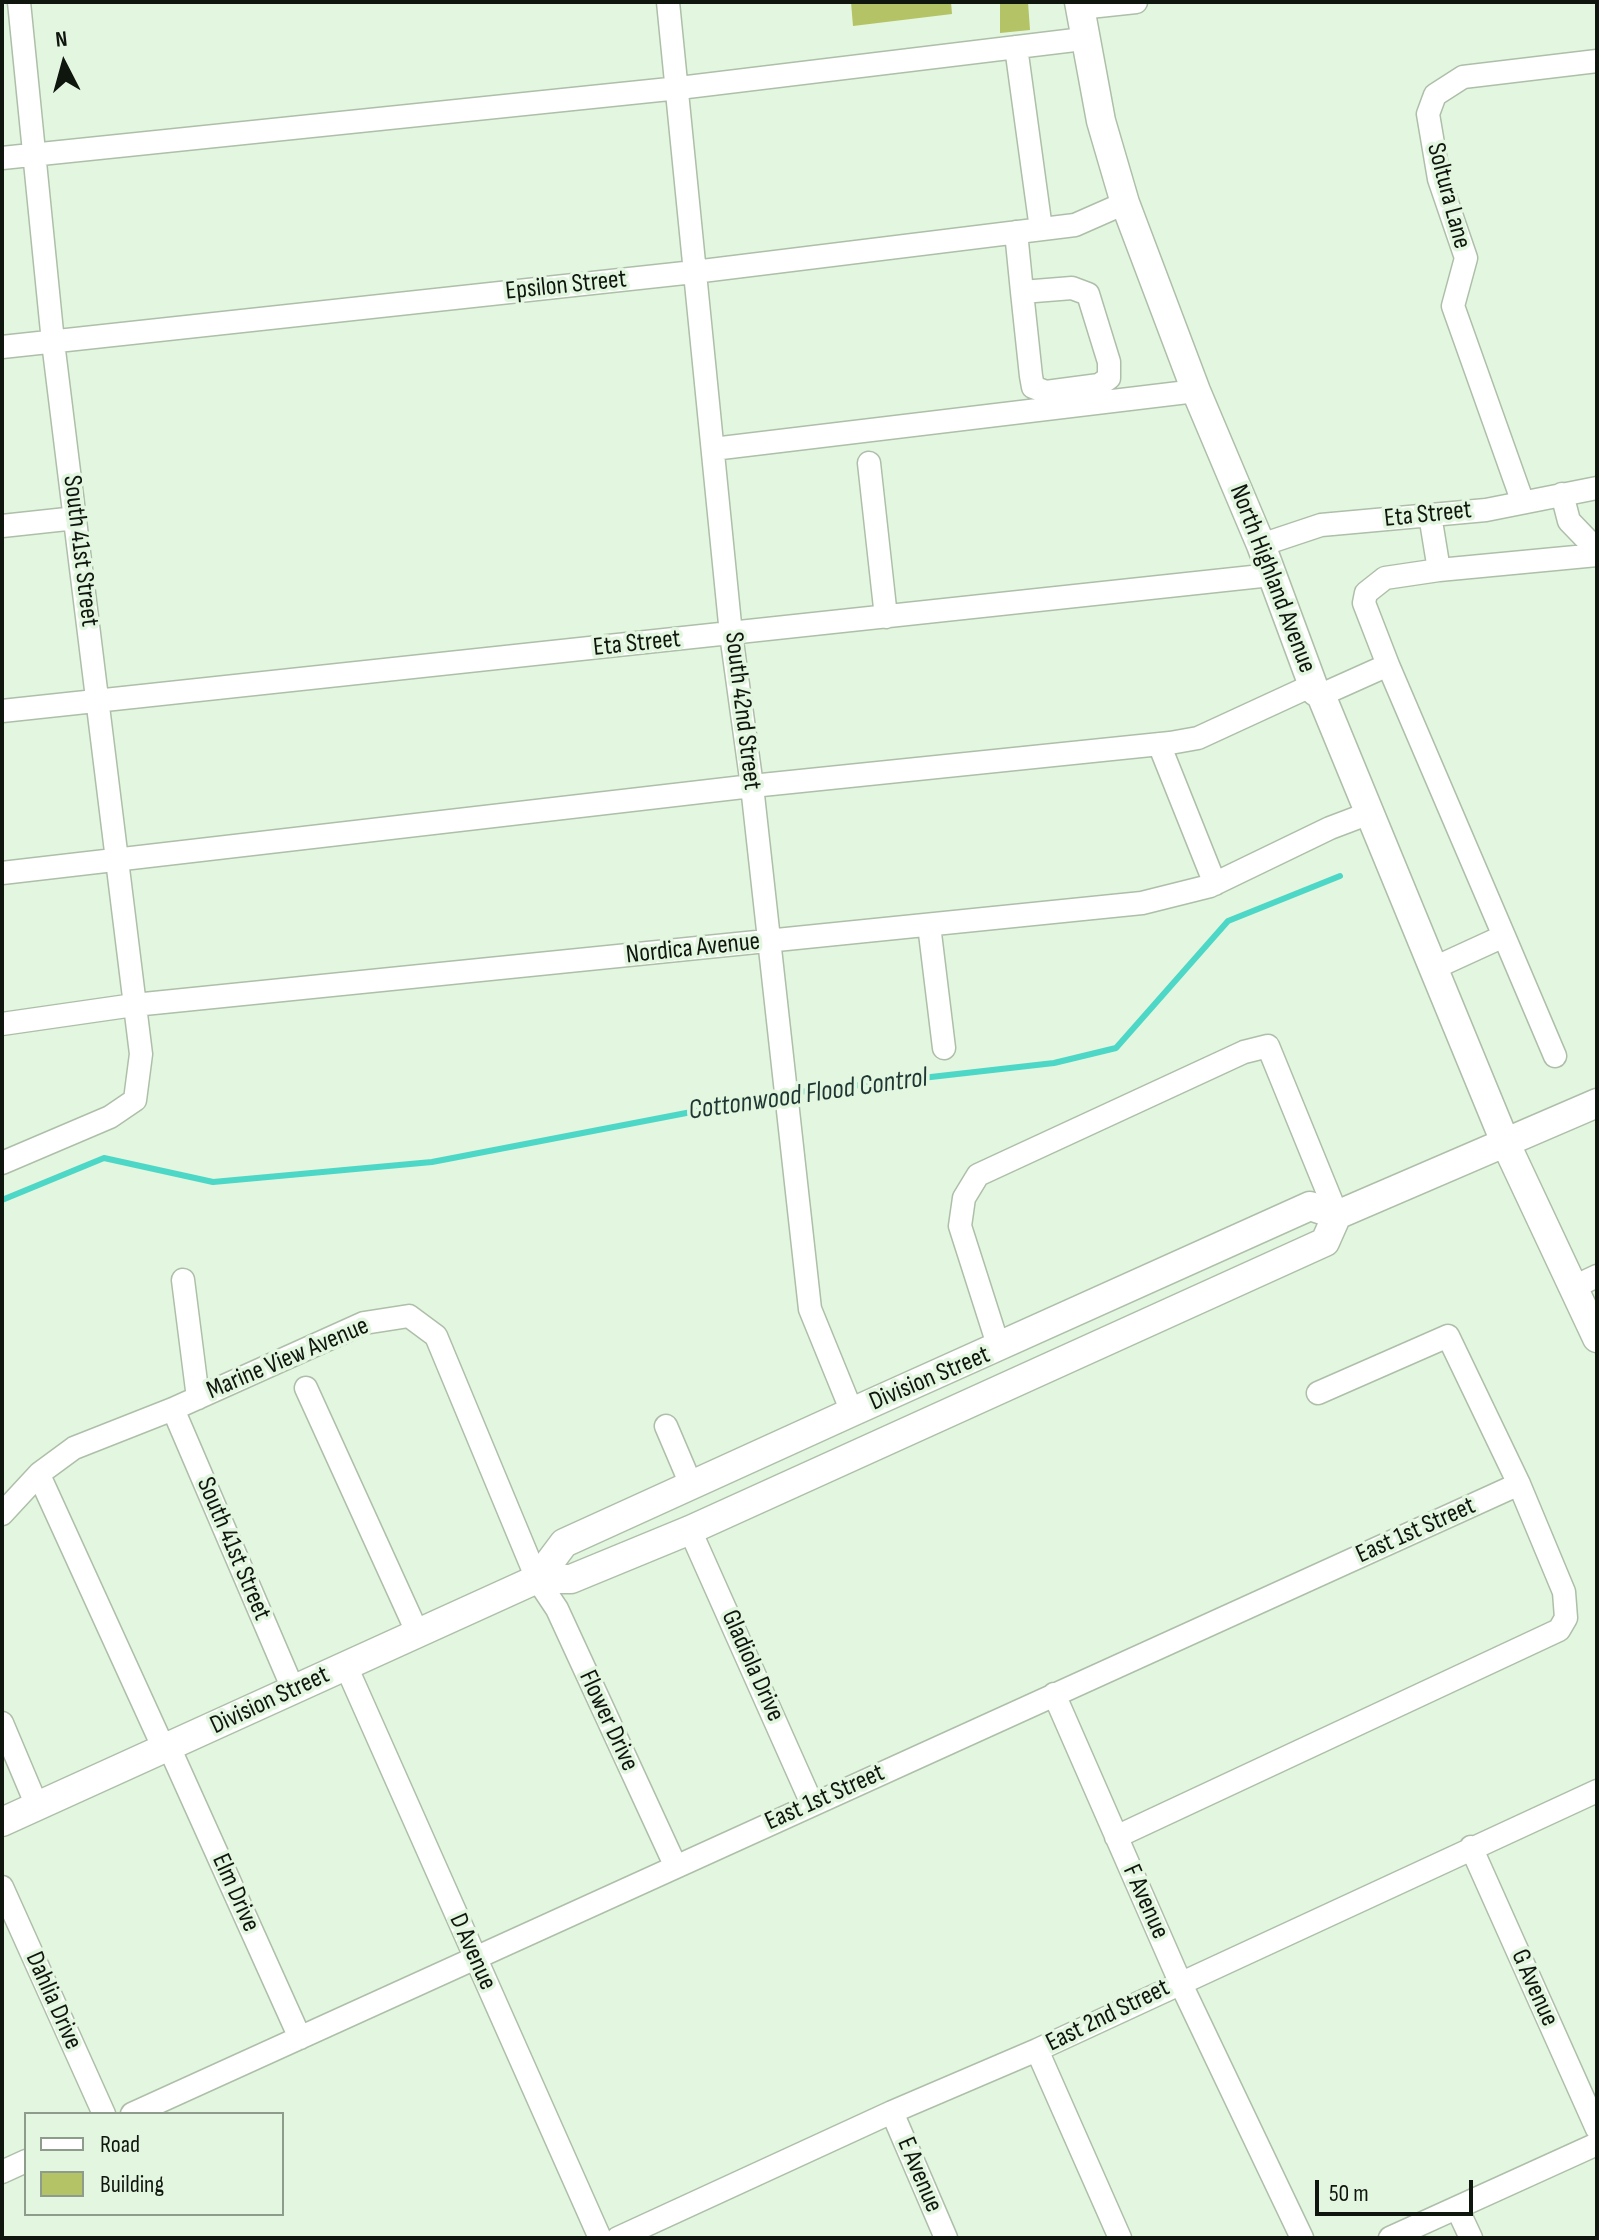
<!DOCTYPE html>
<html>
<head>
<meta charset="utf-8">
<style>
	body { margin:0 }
	#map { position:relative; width:1599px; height:2240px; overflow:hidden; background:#e3f6df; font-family:"Sofia Sans Condensed",sans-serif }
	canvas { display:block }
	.frame { position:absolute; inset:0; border:4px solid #0f160e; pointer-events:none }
	.legend { position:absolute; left:24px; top:2112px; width:260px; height:104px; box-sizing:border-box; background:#e3f6df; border:2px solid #8e9c8b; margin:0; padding:10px 14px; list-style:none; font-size:24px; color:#0f160e }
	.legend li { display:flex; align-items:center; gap:16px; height:40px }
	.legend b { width:40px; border:2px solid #8e9c8b }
	.north { position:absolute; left:24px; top:24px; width:80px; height:80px; -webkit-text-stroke:6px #e3f6df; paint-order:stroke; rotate:354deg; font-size:22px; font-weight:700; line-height:32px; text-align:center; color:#0f160e }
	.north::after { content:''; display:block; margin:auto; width:28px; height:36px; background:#0f160e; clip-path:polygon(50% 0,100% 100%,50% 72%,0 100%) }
	.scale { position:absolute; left:1315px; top:2180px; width:158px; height:36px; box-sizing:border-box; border:4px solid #0f160e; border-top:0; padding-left:10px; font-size:24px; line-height:28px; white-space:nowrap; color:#0f160e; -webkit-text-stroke:6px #e3f6df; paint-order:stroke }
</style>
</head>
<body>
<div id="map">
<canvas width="1599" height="2240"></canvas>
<div class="frame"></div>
<ul class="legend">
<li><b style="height:10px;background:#fff"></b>Road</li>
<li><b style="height:22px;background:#b3c365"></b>Building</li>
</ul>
<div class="north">N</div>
<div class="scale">50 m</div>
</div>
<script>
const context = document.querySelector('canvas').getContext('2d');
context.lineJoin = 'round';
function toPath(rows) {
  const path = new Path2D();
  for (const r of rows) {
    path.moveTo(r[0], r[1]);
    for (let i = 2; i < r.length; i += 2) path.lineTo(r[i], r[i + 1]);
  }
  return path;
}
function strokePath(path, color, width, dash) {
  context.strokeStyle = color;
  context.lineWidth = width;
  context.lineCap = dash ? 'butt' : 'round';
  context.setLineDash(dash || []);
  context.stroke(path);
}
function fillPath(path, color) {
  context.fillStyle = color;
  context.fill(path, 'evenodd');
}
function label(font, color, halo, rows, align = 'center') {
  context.font = font + ' "Sofia Sans Condensed",sans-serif';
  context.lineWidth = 7;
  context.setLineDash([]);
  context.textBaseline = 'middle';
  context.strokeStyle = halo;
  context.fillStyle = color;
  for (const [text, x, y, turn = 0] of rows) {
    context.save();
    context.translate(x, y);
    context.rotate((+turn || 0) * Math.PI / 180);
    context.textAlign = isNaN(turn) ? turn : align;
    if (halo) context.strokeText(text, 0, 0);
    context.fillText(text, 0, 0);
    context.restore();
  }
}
strokePath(toPath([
	[2,1200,104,1158,213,1182,432,1162,790,1093,1054,1063,1116,1048,1228,921,1340,876]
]), '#4dd7c7', 6);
fillPath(toPath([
	[851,2,951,2,952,14,853,26],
	[1000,2,1028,2,1030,30,1000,33]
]), '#b3c365');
const minor = toPath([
	[668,2,731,634,752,786,810,1309,852,1412],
	[1080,8,1136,2],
	[1016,47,1041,229],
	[2,158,679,88,1083,39],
	[1016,232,1022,292,1031,376,1033,387,1046,392,1099,385,1109,378,1109,362,1088,294,1072,288,1022,292],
	[2,347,694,272,1075,225,1125,203],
	[713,449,1196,391],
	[869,463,886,617],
	[1562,494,1569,521,1597,550],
	[1522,500,1453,306,1466,258,1439,179,1428,114,1435,95,1463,77,1597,61],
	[1430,515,1439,570,1597,555],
	[2,526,76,518],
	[1261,545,1321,525,1486,510,1597,488],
	[1388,665,1364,603,1366,593,1385,578,1439,570],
	[1321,695,1388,665,1504,936],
	[2,711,1271,575],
	[1159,744,1215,884],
	[2,873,752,786,1170,743,1198,738,1313,685],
	[929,925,944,1048],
	[1432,969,1504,936,1555,1056],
	[2,1024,134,1005,1142,903,1210,886,1330,828,1367,814],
	[2,1163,110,1117,135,1100,141,1054,53,342,19,2],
	[183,1280,198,1398],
	[1574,1287,1597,1276],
	[999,1348,960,1226,964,1198,978,1175,1244,1052,1268,1046,1337,1215],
	[306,1388,418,1634],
	[173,1409,293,1689],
	[666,1426,692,1487],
	[39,1475,164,1749],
	[2,1514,40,1473,74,1448,173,1409,364,1323,409,1316,436,1336,537,1579,557,1609,675,1865],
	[690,1530,812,1804],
	[346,1666,600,2238],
	[1054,1694,1180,1982,1302,2238],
	[2,1723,37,1806],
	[169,1747,300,2038],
	[1116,1837,1559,1630,1566,1618,1564,1592,1519,1484,1448,1336,1318,1393],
	[1471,1847,1597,2129],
	[2,1887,104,2114],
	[1037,2050,1120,2238],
	[892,2112,946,2238],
	[132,2114,1519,1484],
	[2,2172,26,2161],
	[1457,2208,1471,2238],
	[618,2238,892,2112,1037,2050,1597,1791],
	[1390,2238,1597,2144]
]);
const major = toPath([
	[1079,2,1101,121,1125,203,1196,391,1261,545,1315,691,1321,695,1505,1142,1597,1338],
	[537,1579,564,1543,852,1412,1310,1206,1337,1215,1597,1103],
	[2,1822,537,1579,571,1579,690,1530,1325,1242,1337,1215]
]);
strokePath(minor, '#aebfa9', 25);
strokePath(major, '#aebfa9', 31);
strokePath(minor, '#fff', 22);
strokePath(major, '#fff', 28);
label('26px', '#0f160e', '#e3f6df', [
	["Soltura Lane",1448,196,75],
	["Epsilon Street",566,286,-6],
	["Eta Street",1428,515,-6],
	["South 41st Street",80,551,83],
	["North Highland Avenue",1272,579,69],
	["Eta Street",637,644,-6],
	["South 42nd Street",742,711,83],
	["Nordica Avenue",693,949,-6],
	["Marine View Avenue",288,1359,-23],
	["Division Street",930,1379,-23],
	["East 1st Street",1416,1531,-24],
	["South 41st Street",233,1549,67],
	["Gladiola Drive",752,1666,66],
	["Division Street",270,1701,-25],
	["Flower Drive",608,1721,65],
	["East 1st Street",825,1798,-24],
	["Elm Drive",235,1893,66],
	["F Avenue",1145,1902,66],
	["D Avenue",472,1952,66],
	["G Avenue",1534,1988,66],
	["Dahlia Drive",53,2001,66],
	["East 2nd Street",1108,2016,-26],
	["E Avenue",919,2175,67]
]);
label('italic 28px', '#1f3733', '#e3f6df', [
	["Cottonwood Flood Control",808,1095,-8]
]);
</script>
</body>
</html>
